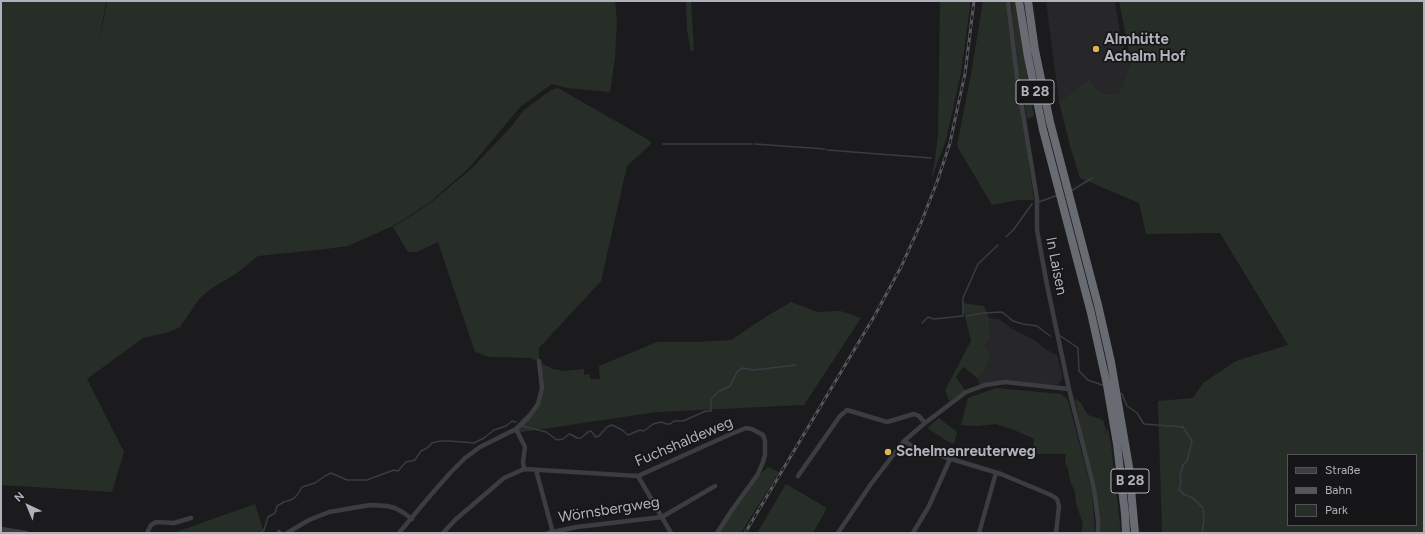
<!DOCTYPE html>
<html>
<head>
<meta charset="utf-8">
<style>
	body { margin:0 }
	#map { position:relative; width:1425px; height:534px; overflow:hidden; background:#1b1b1d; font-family:Figtree,sans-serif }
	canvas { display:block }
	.frame { position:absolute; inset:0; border:2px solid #afb2ba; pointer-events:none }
	.legend { position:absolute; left:1287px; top:454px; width:130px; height:72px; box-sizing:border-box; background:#161618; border:1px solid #535459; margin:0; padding:5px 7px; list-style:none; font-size:12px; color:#afb2ba }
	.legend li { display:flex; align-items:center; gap:8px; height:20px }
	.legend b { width:20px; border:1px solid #535459 }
	.north { position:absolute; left:8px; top:486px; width:40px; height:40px; -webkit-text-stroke:3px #161618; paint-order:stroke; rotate:316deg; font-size:11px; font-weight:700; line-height:16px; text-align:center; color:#afb2ba }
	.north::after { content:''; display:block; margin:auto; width:14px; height:18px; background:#afb2ba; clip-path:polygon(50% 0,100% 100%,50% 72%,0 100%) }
</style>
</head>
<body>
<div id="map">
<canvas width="1425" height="534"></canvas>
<div class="frame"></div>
<ul class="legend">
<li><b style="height:5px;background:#3c3d41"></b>Straße</li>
<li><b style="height:5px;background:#55575c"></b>Bahn</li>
<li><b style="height:11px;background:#272e28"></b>Park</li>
</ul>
<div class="north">N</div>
</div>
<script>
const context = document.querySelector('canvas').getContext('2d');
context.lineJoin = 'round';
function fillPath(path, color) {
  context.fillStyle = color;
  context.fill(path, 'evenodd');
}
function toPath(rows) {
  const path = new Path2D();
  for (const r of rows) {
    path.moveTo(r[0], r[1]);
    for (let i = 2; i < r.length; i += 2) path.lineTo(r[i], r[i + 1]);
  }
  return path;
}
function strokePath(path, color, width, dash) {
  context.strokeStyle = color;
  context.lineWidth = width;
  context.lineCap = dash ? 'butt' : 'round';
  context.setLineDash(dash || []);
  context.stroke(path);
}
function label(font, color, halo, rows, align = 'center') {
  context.font = font + ' Figtree,sans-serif';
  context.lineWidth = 3.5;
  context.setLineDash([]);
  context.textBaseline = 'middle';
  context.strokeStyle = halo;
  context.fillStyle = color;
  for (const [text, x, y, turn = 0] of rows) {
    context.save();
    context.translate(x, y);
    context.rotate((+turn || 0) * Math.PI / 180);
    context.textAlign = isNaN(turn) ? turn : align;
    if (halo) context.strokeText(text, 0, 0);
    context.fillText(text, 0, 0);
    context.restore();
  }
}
fillPath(toPath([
	[1046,1,1115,1,1121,40,1131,63,1119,93,1106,94,1095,89,1090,79,1059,102],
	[989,318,999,319,1011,328,1036,341,1045,349,1057,355,1063,378,1056,386,1005,380,980,385,977,378,982,374,985,346,990,337]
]), '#272729');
fillPath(toPath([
	[1,1,106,1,97,53,107,1,615,1,617,21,615,58,610,92,567,88,552,84,521,106,470,167,428,204,393,226,348,246,326,249,258,256,237,273,209,290,199,299,180,327,169,332,143,338,87,379,124,452,112,492,1,485],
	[686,1,691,1,694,50,691,52,687,29],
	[940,1,970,1,970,7,961,73,946,140,931,180,935,159,938,134],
	[983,1,1007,1,1016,77,1034,200,1018,200,992,205,957,146,971,74],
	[1011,1,1015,1,1034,116,1027,119,1019,76],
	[1119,1,1424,1,1424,533,1162,533,1158,401,1193,398,1203,383,1236,361,1288,345,1220,233,1146,234,1139,203,1080,178,1070,146,1059,102,1090,79,1095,89,1106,94,1119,93,1131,63],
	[1288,455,1416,455,1416,525,1288,525],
	[558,88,647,139,651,142,651,144,627,166,601,281,539,348,539,361,530,358,489,357,475,352,438,242,417,252,408,252,393,227,428,205,471,169,510,128,524,110,551,90],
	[791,302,817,312,840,311,861,318,804,405,657,412,502,435,513,429,535,405,540,392,539,362,553,369,564,371,584,369,584,375,590,374,590,379,600,379,599,366,657,342,697,342,731,340,767,316],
	[962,303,984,306,989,318,990,337,985,346,991,356,982,374,977,378,964,367,958,373,956,377,966,392,949,401,945,390,971,341],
	[996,388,1061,394,1068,400,1092,492,1095,533,1081,533,1083,524,1076,503,1075,492,1070,481,1068,469,1065,463,1066,454,1032,454,1034,439,1014,430,996,424,977,426,961,425,968,398],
	[1075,398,1080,402,1088,415,1103,420,1106,430,1102,436,1108,429,1111,444,1121,533,1099,533,1083,439],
	[939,418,957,432,954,444,947,441,927,428],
	[768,467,779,472,741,533,718,533,759,475],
	[786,484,827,508,813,533,757,533],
	[255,504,263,529,256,533,157,533,157,532,176,532]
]), '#272e28');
strokePath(toPath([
	[663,144,752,144],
	[755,144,825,149],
	[827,150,931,158],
	[1071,191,1092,178],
	[1039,202,1058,195],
	[1006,237,1014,229,1032,204],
	[967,316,983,313,1002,312,1013,321,1023,324,1037,326,1050,336],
	[922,323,928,317,934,319,963,316,963,298,978,264,998,245],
	[1059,335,1078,348,1079,371,1088,380,1105,386],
	[1119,393,1122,394,1127,406,1137,413,1144,424,1183,427,1192,441,1187,461,1183,465,1180,476,1181,482,1179,489,1183,494,1193,498,1203,508,1204,519,1202,533],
	[523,426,546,432,557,440,563,439,569,434,572,435,577,438,581,438,588,432,591,431,596,437,599,436,607,427,612,425,622,430,628,435,640,430,644,431,653,424,661,422,667,424,670,424,674,421,683,421,706,411,711,411,711,399,719,391,724,389,730,386,737,372,742,368,754,370,796,365],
	[259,533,264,530,268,517,275,513,277,506,284,502,293,499,298,494,302,487,315,483,325,476,331,473,347,480,367,480,394,470,398,471,406,462,415,460,421,451,427,448,432,443,440,441,450,441,474,443,484,438,494,430,506,426,512,421,516,422]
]), '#363d44', 1.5);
strokePath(toPath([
	[1008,1,1017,77,1037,199,1037,230,1047,285,1069,389,1094,489,1098,520,1098,533],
	[516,429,525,447,523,462,524,469],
	[904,441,915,448,1001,474,1051,495,1057,499,1059,506,1056,533],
	[536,470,553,533],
	[638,476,671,533],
	[798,476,840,416,847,410,887,422,914,414,919,416,925,423],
	[1,529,26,533],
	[279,532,280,533],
	[147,533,151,525,156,522,174,523,191,518],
	[287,533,309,520,329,512,370,505,387,506,395,508,404,513,412,519],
	[399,533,429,497,451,472,465,458,480,447,516,429,529,417,538,404,542,388,539,361],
	[443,533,455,520,504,478,524,469,638,476,731,434,746,428,752,429,763,435,765,441,765,455,763,462,758,474,732,510,717,533],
	[548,533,577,527,662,517,715,486],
	[838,533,871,484,904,441,925,423,966,392,985,385,1005,382,1069,389],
	[913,533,929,506,950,459],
	[979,533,996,473]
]), '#3c3d41', 4.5);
strokePath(toPath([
	[1019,1,1028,57,1043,130,1091,313,1107,385,1117,444,1125,514,1126,533],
	[1028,1,1035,50,1050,122,1098,305,1111,362,1129,467,1135,533]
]), '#696b72', 8);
const rail = toPath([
	[745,533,875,315,901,267,921,223,937,182,950,143,957,110,965,74,974,1]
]);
strokePath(rail, '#55575c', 3);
strokePath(rail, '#161618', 1.5, [4.5]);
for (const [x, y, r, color] of [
	[1096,49,4,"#deb351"],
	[888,452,4,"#deb351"]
]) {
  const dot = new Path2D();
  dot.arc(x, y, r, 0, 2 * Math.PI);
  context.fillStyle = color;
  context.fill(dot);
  strokePath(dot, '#161618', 1.5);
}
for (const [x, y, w] of [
	[1035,92,38],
	[1130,481,38]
]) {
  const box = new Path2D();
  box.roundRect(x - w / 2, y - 12, w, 24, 3);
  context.fillStyle = '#161618';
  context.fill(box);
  strokePath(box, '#afb2ba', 1);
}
label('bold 14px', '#afb2ba', null, [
	["B 28",1035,92],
	["B 28",1130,481]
]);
label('bold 15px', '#afb2ba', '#161618', [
	["Almhütte",1104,40],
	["Achalm Hof",1104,57],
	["Schelmenreuterweg",896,452]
], 'left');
label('15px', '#afb2ba', '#161618', [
	["In Laisen",1056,266,79],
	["Fuchshaldeweg",684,442,-23],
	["Wörnsbergweg",609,510,-9]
]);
</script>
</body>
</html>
